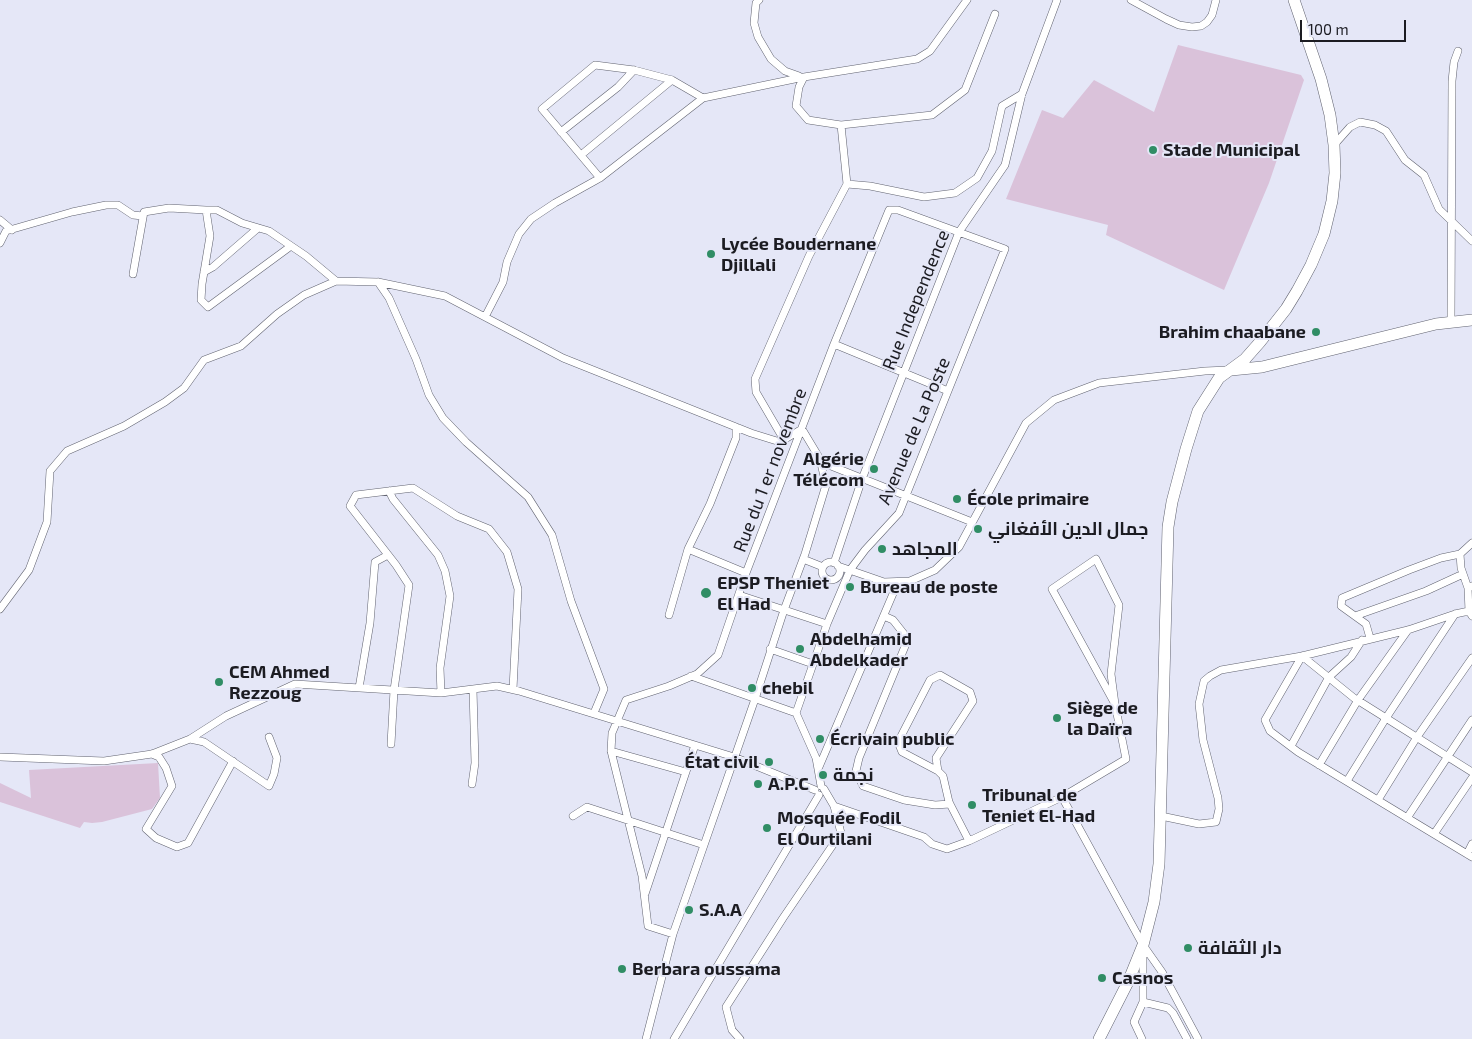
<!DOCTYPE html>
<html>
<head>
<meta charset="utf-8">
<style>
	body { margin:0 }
	#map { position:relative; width:1472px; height:1039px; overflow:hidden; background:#e5e7f7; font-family:"Exo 2",sans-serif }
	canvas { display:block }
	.scale { position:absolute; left:1300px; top:20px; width:106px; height:22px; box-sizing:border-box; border:2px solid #1c1c22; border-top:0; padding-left:6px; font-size:15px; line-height:18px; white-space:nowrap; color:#1c1c22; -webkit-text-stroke:4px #e5e7f7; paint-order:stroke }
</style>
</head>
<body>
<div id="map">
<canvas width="1472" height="1039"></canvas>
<div class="scale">100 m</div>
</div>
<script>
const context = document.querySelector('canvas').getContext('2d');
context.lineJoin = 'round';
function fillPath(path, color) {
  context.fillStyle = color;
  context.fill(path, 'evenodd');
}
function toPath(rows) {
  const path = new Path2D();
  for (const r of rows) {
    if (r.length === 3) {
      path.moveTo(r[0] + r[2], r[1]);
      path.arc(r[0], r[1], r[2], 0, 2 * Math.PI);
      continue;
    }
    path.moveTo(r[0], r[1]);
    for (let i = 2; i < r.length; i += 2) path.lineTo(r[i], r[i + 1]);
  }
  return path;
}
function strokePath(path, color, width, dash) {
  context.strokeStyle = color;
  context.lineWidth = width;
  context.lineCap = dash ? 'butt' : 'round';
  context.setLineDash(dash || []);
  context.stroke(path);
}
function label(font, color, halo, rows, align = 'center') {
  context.font = font + ' "Exo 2",Cairo,sans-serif';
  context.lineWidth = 4;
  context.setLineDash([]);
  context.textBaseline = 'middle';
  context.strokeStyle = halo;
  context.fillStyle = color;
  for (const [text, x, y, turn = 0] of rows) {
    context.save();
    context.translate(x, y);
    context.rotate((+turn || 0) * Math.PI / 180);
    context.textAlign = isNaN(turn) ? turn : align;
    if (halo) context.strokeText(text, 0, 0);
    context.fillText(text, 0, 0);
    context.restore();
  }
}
fillPath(toPath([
	[1178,45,1301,75,1304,80,1269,183,1224,290,1106,235,1108,225,1006,199,1042,110,1063,118,1094,80,1154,112],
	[158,763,160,798,152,809,102,822,92,823,84,822,80,828,0,802,0,783,31,798,29,770]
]), '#dac2da');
const minor = toPath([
	[759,0,756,3,754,23,758,37,771,59,785,71,799,76],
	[967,0,930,51,917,59,804,77,799,87,796,106,808,120,841,125,932,115,965,90,995,14],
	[1131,0,1166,19,1179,25,1192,27,1201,26,1207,22,1212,15,1216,0],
	[841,125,847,184],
	[561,132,618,87,634,70],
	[1334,145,1350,127,1360,122,1375,125,1386,131,1405,160,1424,175,1439,209,1472,241],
	[581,155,672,80],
	[600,178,542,109,595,65,634,70,672,80,703,98],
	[0,220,12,230],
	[0,243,6,231,72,212,106,205,118,205,133,215,143,216],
	[291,246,208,307,201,300,202,284,210,236,206,210,217,210,242,223,269,231,306,256,336,281,378,282,445,296,563,358,751,433,780,442,802,429,820,459,826,485,805,554,784,610,755,699,673,934,646,1039],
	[204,272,213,267,258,228],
	[133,274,144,212,169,208,206,210],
	[378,282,389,298,416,359,429,395,443,418,466,442,528,497,552,535,571,601,604,689,594,713],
	[485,317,503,282,507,262,519,234,531,219,555,203,600,178,703,98,804,77],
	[1451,321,1452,81,1454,62,1458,51],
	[834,344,948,391],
	[784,440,756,392,755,379,809,256,847,184,870,186,924,197,955,193,977,178,992,151,1002,106,1022,94],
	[821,462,972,522],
	[389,491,393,499,438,555,445,571,450,596,440,668,441,693],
	[1472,543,1460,554,1461,568,1468,588,1472,586],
	[688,549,746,573],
	[803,559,823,567],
	[831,571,9],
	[834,563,862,479,959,232,1005,165,1022,94,1057,0],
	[838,566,884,582,910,581,935,570,959,547,1026,423,1054,400,1099,383,1205,371,1228,370],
	[1468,588,1469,611],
	[739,595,827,624],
	[0,609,29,570,47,522,50,471,67,451,124,426,165,402,184,388,204,360,241,346,277,314,304,295,336,281],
	[669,615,688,549,710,504,736,438,736,427],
	[884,616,893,620,908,639,859,758,856,771,863,786,904,800,935,805,950,804],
	[1355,616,1426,591,1463,574],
	[1370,638,1366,624,1341,606,1342,598,1409,570,1441,558,1460,554],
	[770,649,813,664],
	[691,676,796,713],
	[359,688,370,623,375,562,388,555],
	[190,739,204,742,269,786,274,774,277,758,269,737],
	[391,744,394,690,409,585,396,565,350,506,356,495,413,488,457,516,489,529,507,552,518,589,513,689],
	[1291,746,1329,677,1351,657,1362,640],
	[611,751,686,772],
	[152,754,159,757,166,768,172,786,146,829,156,838,177,847,188,843,233,761],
	[0,757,104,761,152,754,190,739,226,716,295,684,441,693,497,686,519,691,734,757,815,790],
	[1319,765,1358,700,1408,630],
	[819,767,898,582],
	[938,771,902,752,898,742,930,680,940,675,970,692,973,701,936,758,938,771,943,776,949,802,969,841],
	[1472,772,1354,698,1302,656,1265,720,1270,731,1298,752,1472,857],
	[1347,781,1386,718,1455,614],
	[472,784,475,763,473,689],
	[1062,797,1126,759,1115,704,1052,589,1096,559,1119,605,1111,674,1115,704],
	[1378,800,1417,737,1472,658],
	[834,806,924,837,932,844,947,849,969,841,1062,797,1143,945,1162,972,1198,1039],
	[573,816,587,807,704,845],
	[1161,816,1199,824,1216,822,1219,809,1218,798,1203,740,1199,704,1204,681,1210,676,1221,670,1302,656,1408,630,1455,614,1469,611,1472,616],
	[1407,818,1472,720],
	[1434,834,1472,778],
	[1467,854,1472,844],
	[645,894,695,745],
	[673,934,648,926,642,876,611,751,612,733,626,700,669,686,697,674,718,655,746,573,834,344,889,210,898,210,1005,249,899,513,865,550,850,570,827,624,796,713,816,758,821,786],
	[1143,1002,1168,1008,1173,1013,1187,1039],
	[674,1039,819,795],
	[740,1039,732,1030,726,1007,783,918,841,833,834,806,824,789],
	[1142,1039,1134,1022,1143,1002,1143,953]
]);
const primary = toPath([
	[1231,370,1262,367,1436,324,1472,320],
	[1099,1039,1128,982,1143,945,1154,902,1159,864,1168,527,1172,502,1186,449,1198,411,1219,378,1245,359,1260,342,1286,309,1297,291,1311,265,1324,234,1332,201,1335,173,1334,145,1330,115,1321,79,1294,0]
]);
strokePath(minor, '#616370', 8);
strokePath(primary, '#616370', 12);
strokePath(minor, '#fff', 7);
strokePath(primary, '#fff', 11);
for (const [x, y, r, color] of [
	[1153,150,5,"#308d65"],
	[711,254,5,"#308d65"],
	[1316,332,5,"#308d65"],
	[874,469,5,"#308d65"],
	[957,499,5,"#308d65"],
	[978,529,5,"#308d65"],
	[882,549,5,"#308d65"],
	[850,587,5,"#308d65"],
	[706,593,6,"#308d65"],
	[800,649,5,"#308d65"],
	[219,682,5,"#308d65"],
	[752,688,5,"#308d65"],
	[1057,718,5,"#308d65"],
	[820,739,5,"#308d65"],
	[769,762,5,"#308d65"],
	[823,775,5,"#308d65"],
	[758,784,5,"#308d65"],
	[972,805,5,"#308d65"],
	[767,828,5,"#308d65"],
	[689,910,5,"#308d65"],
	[1188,948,5,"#308d65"],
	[622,969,5,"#308d65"],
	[1102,978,5,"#308d65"]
]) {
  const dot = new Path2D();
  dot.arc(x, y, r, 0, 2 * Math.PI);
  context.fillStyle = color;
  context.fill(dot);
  strokePath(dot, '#e5e7f7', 2);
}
label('bold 18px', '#1c1c22', '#e5e7f7', [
	["Stade Municipal",1163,150],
	["Lycée Boudernane",721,244],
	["Djillali",721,265],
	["Brahim chaabane",1306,332,"right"],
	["Algérie",864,459,"right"],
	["Télécom",864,480,"right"],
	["École primaire",967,499],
	["جمال الدين الأفغاني",988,529],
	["المجاهد",892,549],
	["EPSP Theniet",717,583],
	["El Had",717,604],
	["Bureau de poste",860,587],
	["Abdelhamid",810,639],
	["Abdelkader",810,660],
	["CEM Ahmed",229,672],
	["Rezzoug",229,693],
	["chebil",762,688],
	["Siège de",1067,708],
	["la Daïra",1067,729],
	["Écrivain public",830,739],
	["État civil",759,762,"right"],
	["نجمة",833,775],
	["A.P.C",768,784],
	["Tribunal de",982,795],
	["Teniet El-Had",982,816],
	["Mosquée Fodil",777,818],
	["El Ourtilani",777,839],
	["S.A.A",699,910],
	["دار الثقافة",1198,948],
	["Berbara oussama",632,969],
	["Casnos",1112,978]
], 'left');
label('18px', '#1c1c22', '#e5e7f7', [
	["Rue Independence",916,300,-68],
	["Avenue de La Poste",914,431,-67],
	["Rue du 1 er novembre",770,470,-69]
]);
</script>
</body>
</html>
